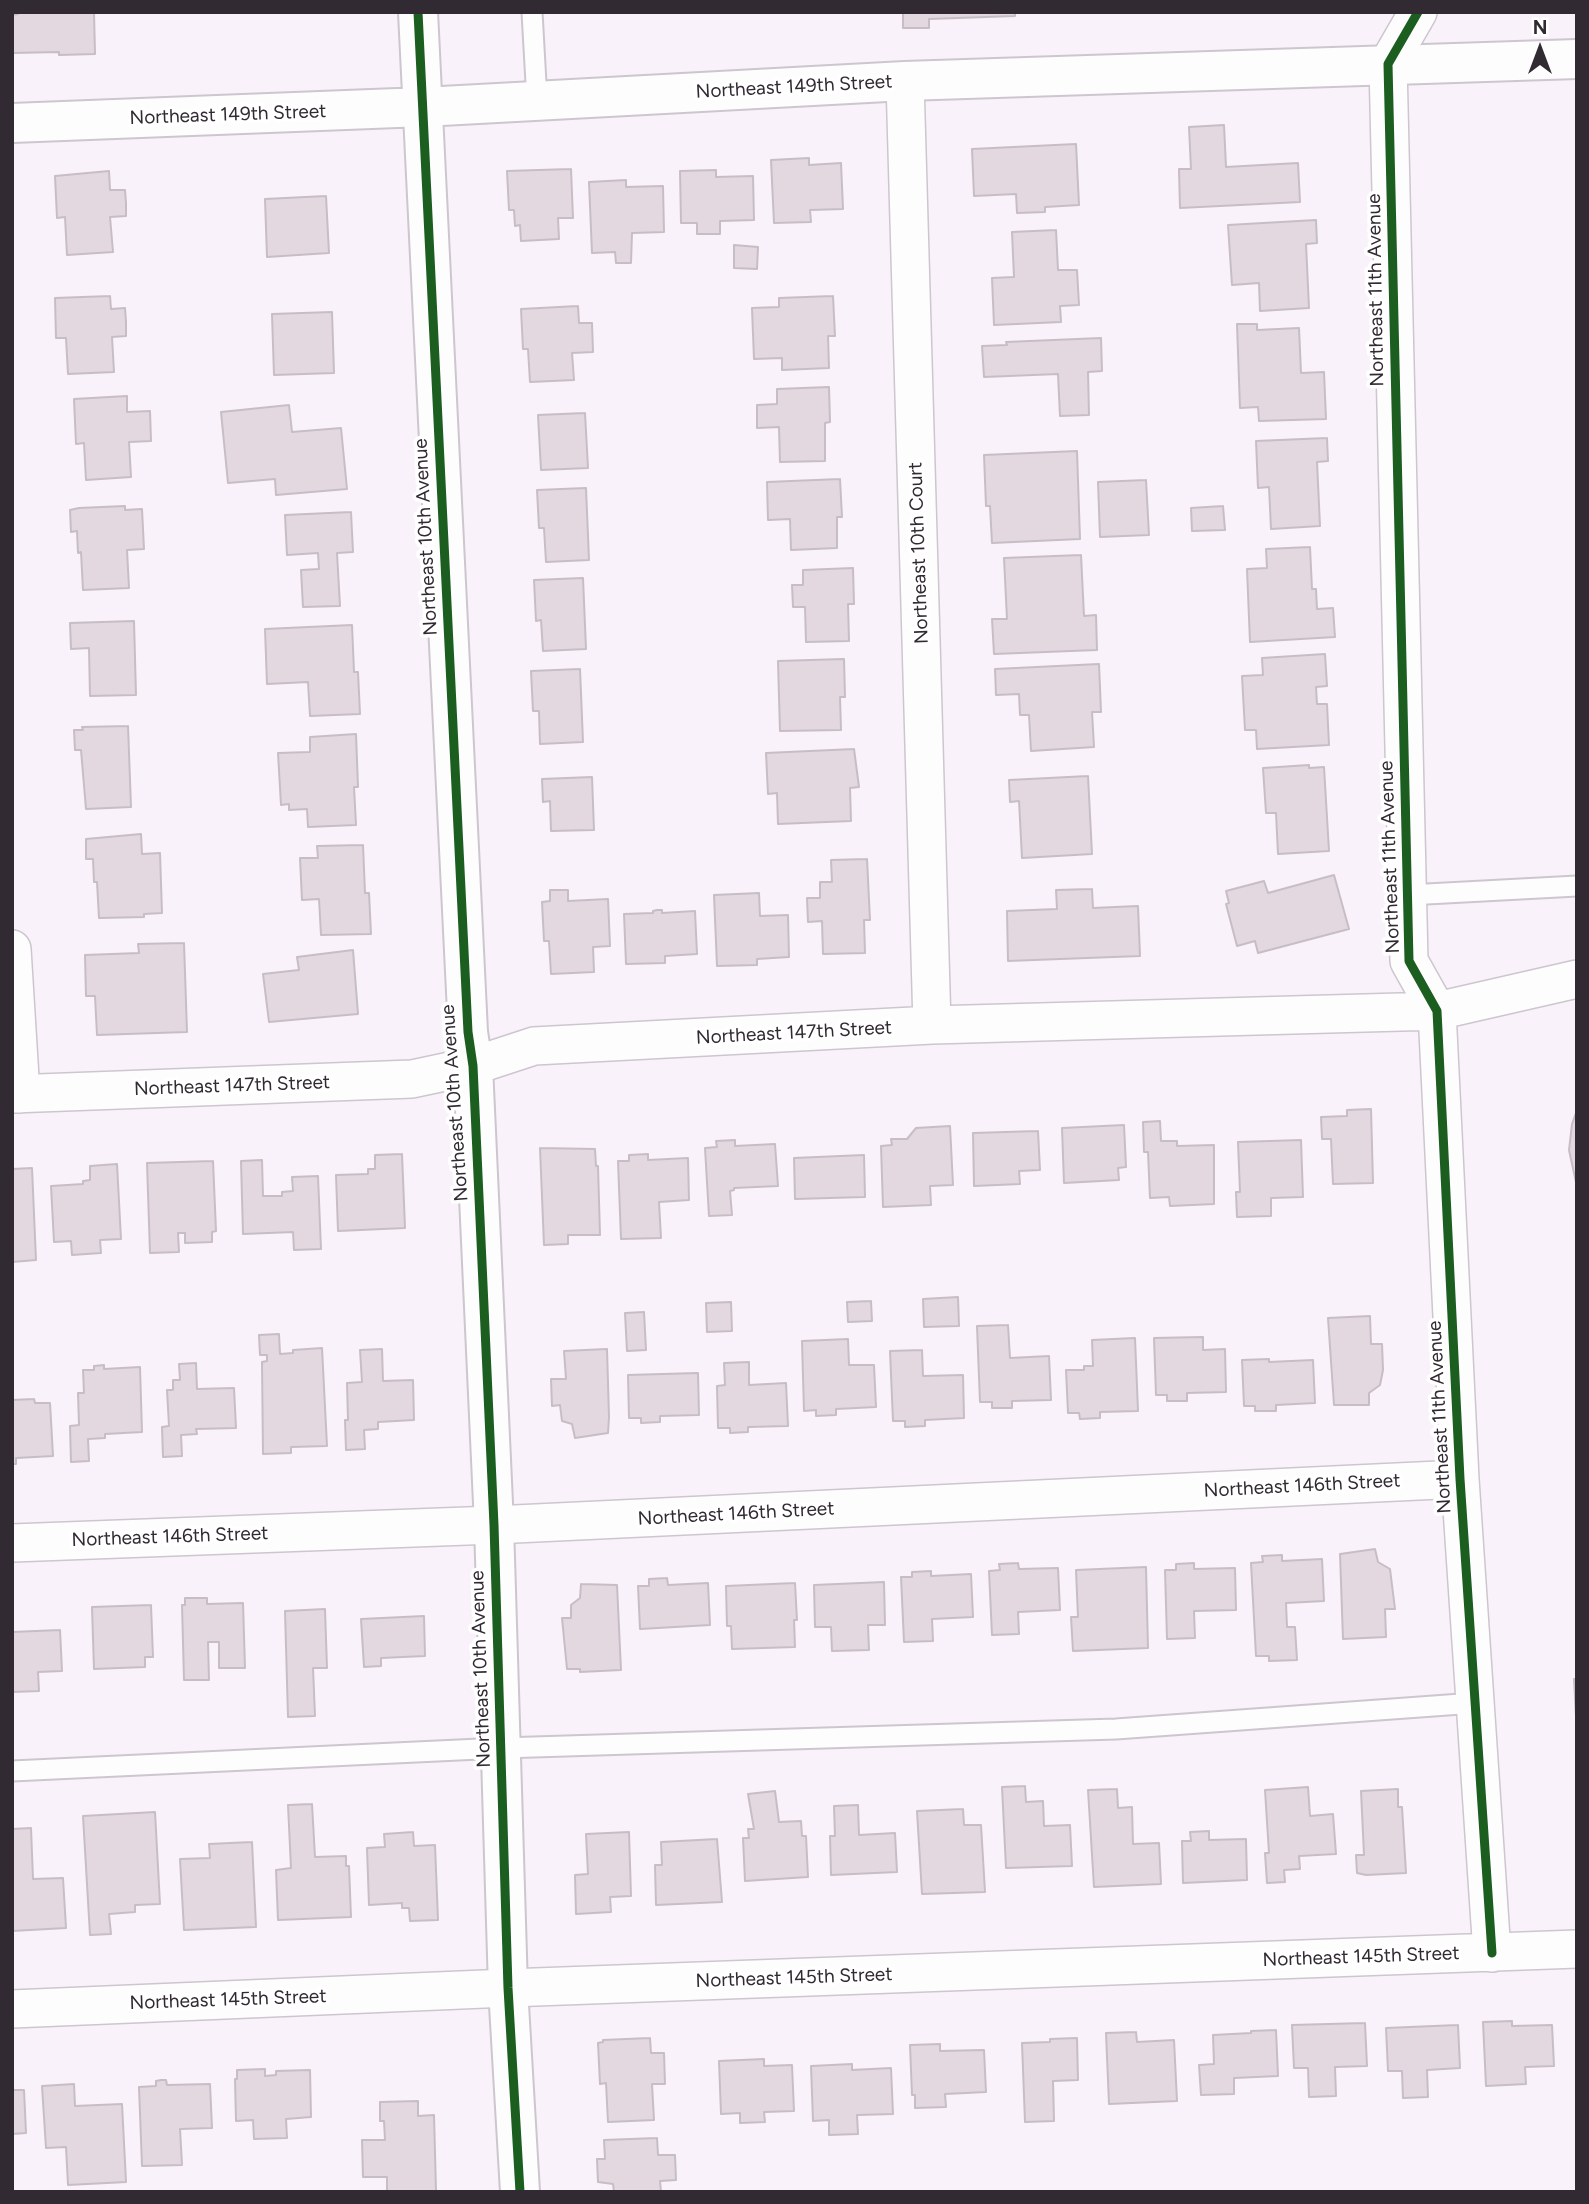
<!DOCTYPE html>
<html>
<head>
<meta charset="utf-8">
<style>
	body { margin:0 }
	#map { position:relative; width:1589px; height:2204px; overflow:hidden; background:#f9f2fa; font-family:Figtree,sans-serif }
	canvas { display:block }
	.frame { position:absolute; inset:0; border:14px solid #322a33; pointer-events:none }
	.north { position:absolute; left:1505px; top:14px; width:70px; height:70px; -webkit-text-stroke:5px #fff; paint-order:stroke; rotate:0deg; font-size:19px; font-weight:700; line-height:28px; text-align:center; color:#322a33 }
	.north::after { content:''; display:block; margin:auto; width:24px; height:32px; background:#322a33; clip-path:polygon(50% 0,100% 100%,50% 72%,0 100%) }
</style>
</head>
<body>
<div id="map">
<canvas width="1589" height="2204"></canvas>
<div class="frame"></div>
<div class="north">N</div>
</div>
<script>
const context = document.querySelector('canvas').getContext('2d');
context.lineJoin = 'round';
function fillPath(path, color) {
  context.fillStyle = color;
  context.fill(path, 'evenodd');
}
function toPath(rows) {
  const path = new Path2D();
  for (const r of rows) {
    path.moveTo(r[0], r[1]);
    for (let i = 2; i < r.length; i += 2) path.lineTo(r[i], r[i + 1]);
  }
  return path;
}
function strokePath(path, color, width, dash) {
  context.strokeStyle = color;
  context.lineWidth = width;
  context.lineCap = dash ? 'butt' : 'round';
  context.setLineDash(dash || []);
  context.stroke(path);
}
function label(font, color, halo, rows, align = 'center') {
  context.font = font + ' Figtree,sans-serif';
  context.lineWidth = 7;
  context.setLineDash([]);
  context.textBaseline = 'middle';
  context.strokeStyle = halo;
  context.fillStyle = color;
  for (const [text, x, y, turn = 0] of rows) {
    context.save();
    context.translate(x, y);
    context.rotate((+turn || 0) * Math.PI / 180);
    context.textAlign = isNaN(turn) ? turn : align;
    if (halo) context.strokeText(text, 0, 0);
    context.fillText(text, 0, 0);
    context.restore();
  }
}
const building = toPath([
	[18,12,94,12,95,54,59,55,59,52,12,53,12,15,18,14,18,12],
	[903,12,1015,12,1015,16,929,19,929,28,903,28,903,12],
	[1224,125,1226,167,1298,163,1300,202,1180,208,1179,169,1191,169,1189,127,1224,125],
	[1076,144,1079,205,1045,207,1045,212,1017,213,1016,194,974,196,972,149,1076,144],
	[809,158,809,165,841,163,843,209,810,210,811,222,774,223,771,160,809,158],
	[571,169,573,218,558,218,559,239,521,241,520,225,515,226,514,210,509,210,507,171,571,169],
	[716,170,716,177,753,176,754,220,720,221,720,234,697,234,697,223,681,223,680,171,716,170],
	[109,171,110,190,125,190,126,203,126,216,110,217,113,252,67,255,65,217,57,218,55,176,109,171],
	[626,180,626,187,663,186,664,232,632,233,631,263,616,263,615,252,592,253,589,182,626,180],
	[326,196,329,253,267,257,265,199,326,196],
	[1316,220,1317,243,1306,244,1309,308,1260,311,1259,283,1232,285,1228,225,1316,220],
	[1056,230,1058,270,1077,270,1079,305,1060,306,1061,322,994,325,992,278,1014,277,1012,232,1056,230],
	[734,245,758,247,757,269,734,268,734,245],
	[110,296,111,309,125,308,126,322,126,336,112,337,114,372,68,374,66,338,56,338,55,298,110,296],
	[833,296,835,336,828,336,829,368,782,370,782,358,754,359,752,308,779,307,779,298,833,296],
	[578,306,579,323,592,323,593,352,572,353,574,380,530,382,528,349,523,349,521,309,578,306],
	[332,312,334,373,274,375,272,314,332,312],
	[1237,324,1257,324,1257,330,1299,328,1301,373,1324,372,1326,419,1259,421,1258,407,1240,408,1237,324],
	[1101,338,1102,371,1088,372,1089,415,1060,416,1058,374,984,377,982,346,1007,345,1006,342,1101,338],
	[829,387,830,422,825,423,825,461,780,462,779,427,757,428,757,405,777,404,777,389,829,387],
	[127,396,127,412,150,411,151,441,129,442,131,477,86,480,84,443,76,444,74,399,127,396],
	[289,405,292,432,341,428,347,489,276,495,275,479,228,483,221,412,289,405],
	[585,413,588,468,541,470,538,415,585,413],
	[1327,438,1328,461,1317,462,1320,526,1271,529,1269,487,1258,488,1256,441,1327,438],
	[1077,451,1080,539,992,543,990,506,986,506,984,455,1077,451],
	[840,479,842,517,837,517,837,548,791,550,790,519,768,520,767,482,840,479],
	[1146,480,1149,535,1100,537,1098,482,1146,480],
	[586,488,589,560,546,562,544,528,539,528,537,490,586,488],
	[125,506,125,510,142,509,144,549,127,550,129,588,83,590,81,552,78,553,77,531,71,532,70,510,79,508,125,506],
	[1223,506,1225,530,1192,531,1191,508,1223,506],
	[351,512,353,552,337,553,340,606,303,607,301,570,319,569,318,553,287,555,285,515,351,512],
	[1310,547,1312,589,1316,589,1317,609,1333,608,1335,637,1250,642,1247,569,1267,568,1266,549,1310,547],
	[1081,555,1084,616,1096,615,1097,650,994,654,992,619,1007,619,1004,558,1081,555],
	[853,568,854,604,848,604,849,641,806,642,805,607,793,607,792,585,803,585,803,570,853,568],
	[583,578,586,649,543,651,541,620,536,621,534,580,583,578],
	[134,621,136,695,90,696,89,648,71,649,70,623,134,621],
	[352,625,354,672,358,672,360,714,310,716,308,682,267,684,265,629,352,625],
	[1325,654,1327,686,1316,687,1317,704,1327,704,1329,745,1257,749,1256,730,1245,730,1242,676,1263,675,1262,658,1325,654],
	[844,659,845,697,840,697,841,730,780,731,778,661,844,659],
	[1099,664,1101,712,1092,712,1094,747,1031,751,1029,715,1020,715,1019,694,996,695,995,669,1099,664],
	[580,669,583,742,540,744,539,711,533,711,531,671,580,669],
	[128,726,131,807,86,809,81,750,75,750,74,730,83,730,82,727,128,726],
	[356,734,358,787,354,787,356,825,308,827,307,809,289,810,289,804,281,805,278,753,310,752,310,737,356,734],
	[854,749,859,787,850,788,851,821,778,824,777,793,768,794,766,753,854,749],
	[1309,765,1309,768,1324,767,1329,851,1278,854,1276,813,1266,813,1263,768,1309,765],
	[1088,776,1092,854,1022,858,1019,801,1010,802,1009,780,1088,776],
	[592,777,594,830,551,831,550,801,543,802,542,779,592,777],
	[141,834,142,854,160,853,162,913,144,914,144,917,99,918,97,882,94,882,93,859,86,859,86,839,141,834],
	[363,845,365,893,369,893,371,934,321,935,319,899,302,900,300,858,318,858,317,846,363,845],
	[867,859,870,920,864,920,865,953,823,954,822,921,808,922,807,898,820,898,820,882,832,882,831,860,867,859],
	[1334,875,1349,929,1258,953,1255,941,1237,946,1226,904,1229,903,1226,891,1264,881,1268,893,1334,875],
	[1092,889,1093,908,1138,906,1140,956,1008,961,1007,911,1057,909,1056,890,1092,889],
	[550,890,568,890,568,901,608,899,610,946,593,947,594,972,551,974,549,941,544,941,542,902,550,901,550,890],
	[759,893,760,916,788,915,789,957,757,959,757,965,717,966,714,895,759,893],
	[657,910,662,910,662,913,695,911,697,954,665,956,665,963,626,964,624,914,653,913,653,911,657,910],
	[184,943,187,1032,97,1035,95,996,86,996,85,955,139,953,138,944,184,943],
	[353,950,358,1014,269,1022,263,974,299,970,297,957,353,950],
	[1371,1109,1373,1183,1333,1184,1331,1139,1322,1139,1321,1117,1347,1116,1347,1110,1371,1109],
	[1577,1110,1577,1187,1569,1150,1572,1124,1577,1110],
	[1160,1121,1161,1141,1177,1141,1177,1146,1214,1145,1214,1204,1170,1206,1169,1197,1150,1198,1148,1152,1144,1152,1143,1122,1160,1121],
	[1124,1125,1126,1167,1118,1168,1119,1180,1064,1183,1062,1128,1124,1125],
	[950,1126,953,1185,930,1186,931,1205,883,1207,881,1146,892,1145,891,1139,907,1139,916,1128,950,1126],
	[1038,1131,1040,1170,1019,1171,1020,1184,974,1186,973,1133,1038,1131],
	[735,1140,735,1146,775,1144,778,1186,734,1188,734,1190,730,1191,732,1215,709,1216,705,1148,717,1147,716,1141,735,1140],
	[1301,1140,1303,1197,1271,1198,1271,1216,1237,1217,1236,1192,1240,1192,1238,1142,1301,1140],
	[540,1148,595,1149,596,1166,598,1166,600,1235,568,1235,568,1244,544,1245,540,1148],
	[402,1154,405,1228,338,1231,336,1175,368,1174,368,1169,375,1169,375,1155,402,1154],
	[648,1154,648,1160,688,1158,689,1200,659,1202,661,1238,621,1239,618,1161,629,1161,629,1155,648,1154],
	[864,1155,865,1197,795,1199,794,1158,864,1155],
	[262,1160,263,1196,282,1196,282,1192,293,1191,292,1177,318,1176,321,1249,294,1250,293,1232,243,1234,241,1161,262,1160],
	[213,1161,216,1231,212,1232,212,1242,185,1243,185,1233,178,1233,179,1252,150,1253,147,1163,213,1161],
	[117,1164,121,1239,100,1240,101,1253,72,1255,71,1241,54,1242,51,1186,83,1184,83,1181,90,1180,90,1166,117,1164],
	[32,1168,36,1260,12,1262,12,1169,32,1168],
	[958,1297,959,1326,924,1327,923,1299,958,1297],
	[871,1301,872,1321,848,1322,847,1302,871,1301],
	[731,1302,732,1331,707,1332,706,1303,731,1302],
	[644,1312,646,1350,627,1351,625,1313,644,1312],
	[1370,1316,1371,1344,1382,1344,1383,1370,1380,1385,1369,1393,1369,1405,1334,1405,1328,1318,1370,1316],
	[1008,1325,1010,1358,1049,1356,1051,1400,1012,1401,1012,1408,992,1408,992,1402,980,1402,977,1326,1008,1325],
	[279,1334,280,1354,293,1353,293,1350,322,1348,327,1446,291,1447,291,1453,263,1454,262,1362,267,1361,267,1355,260,1355,259,1335,279,1334],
	[1203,1337,1203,1350,1225,1349,1226,1392,1187,1393,1187,1401,1167,1401,1167,1395,1156,1395,1154,1338,1203,1337],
	[1135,1338,1138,1411,1100,1412,1100,1418,1080,1419,1079,1413,1068,1413,1066,1370,1084,1370,1084,1366,1093,1366,1092,1340,1135,1338],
	[848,1339,849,1365,874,1365,876,1407,836,1409,836,1415,816,1416,816,1410,804,1411,802,1341,848,1339],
	[382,1349,383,1381,413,1380,414,1420,378,1422,378,1429,364,1430,365,1449,346,1450,345,1420,348,1420,347,1383,362,1382,360,1350,382,1349],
	[607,1349,609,1417,608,1433,575,1438,572,1424,562,1421,560,1405,552,1406,551,1379,566,1379,564,1351,607,1349],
	[922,1350,923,1376,963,1375,964,1418,925,1420,925,1426,905,1427,905,1421,893,1421,890,1351,922,1350],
	[1269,1359,1269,1362,1313,1360,1315,1403,1276,1405,1276,1411,1255,1411,1255,1406,1244,1406,1242,1360,1269,1359],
	[749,1362,749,1385,786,1383,788,1426,748,1427,748,1432,730,1433,730,1428,718,1428,717,1386,725,1385,724,1363,749,1362],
	[196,1363,197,1389,234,1388,236,1428,196,1429,197,1434,181,1435,182,1456,163,1457,162,1427,169,1426,167,1390,173,1390,173,1380,180,1380,179,1364,196,1363],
	[104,1365,104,1369,140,1367,142,1432,105,1434,105,1438,88,1439,89,1461,71,1462,70,1426,79,1425,78,1393,84,1393,83,1370,94,1370,94,1366,104,1365],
	[698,1373,699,1415,660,1416,660,1422,641,1423,641,1418,629,1418,628,1375,698,1373],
	[34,1399,35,1403,50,1403,53,1456,16,1458,16,1464,12,1464,12,1400,34,1399],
	[1375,1549,1378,1562,1390,1569,1395,1609,1385,1609,1386,1637,1343,1639,1340,1554,1375,1549],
	[1282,1555,1282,1561,1322,1559,1324,1601,1286,1603,1287,1627,1295,1627,1297,1660,1269,1661,1269,1656,1256,1656,1251,1563,1263,1562,1262,1556,1282,1555],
	[1018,1563,1019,1569,1058,1568,1060,1610,1018,1612,1019,1634,992,1635,989,1571,1000,1570,999,1564,1018,1563],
	[1194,1563,1194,1569,1235,1568,1236,1610,1194,1611,1195,1638,1167,1639,1165,1570,1176,1570,1176,1564,1194,1563],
	[1146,1567,1148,1648,1073,1651,1071,1617,1078,1617,1076,1570,1146,1567],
	[931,1571,931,1576,971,1574,973,1617,932,1619,933,1641,904,1642,901,1577,912,1577,912,1572,931,1571],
	[667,1578,668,1585,708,1583,710,1625,640,1629,638,1586,649,1586,649,1579,667,1578],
	[884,1582,885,1625,868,1625,869,1650,832,1651,831,1627,815,1627,814,1585,884,1582],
	[795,1583,797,1620,794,1620,795,1647,732,1649,731,1626,727,1626,726,1586,795,1583],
	[581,1584,617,1585,621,1670,580,1672,580,1669,567,1669,562,1618,571,1618,571,1605,580,1598,581,1584],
	[185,1598,207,1598,207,1604,243,1603,245,1668,219,1668,219,1642,208,1642,209,1680,184,1680,182,1605,185,1605,185,1598],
	[151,1605,153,1657,145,1657,145,1667,94,1669,92,1607,151,1605],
	[325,1609,327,1668,313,1668,315,1716,288,1717,285,1611,325,1609],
	[424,1616,425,1656,381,1658,381,1666,364,1667,361,1619,424,1616],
	[60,1630,62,1671,38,1672,39,1691,12,1692,12,1632,60,1630],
	[1574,1679,1577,1679,1577,1736,1574,1679],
	[1025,1786,1026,1802,1043,1801,1044,1826,1070,1825,1072,1866,1006,1868,1002,1787,1025,1786],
	[1308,1787,1310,1816,1333,1814,1336,1854,1299,1856,1300,1869,1284,1870,1285,1882,1267,1883,1265,1853,1269,1853,1265,1790,1308,1787],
	[1117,1789,1118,1808,1132,1807,1133,1844,1159,1843,1161,1884,1094,1887,1088,1790,1117,1789],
	[1398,1789,1398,1807,1402,1807,1406,1873,1366,1875,1357,1873,1356,1855,1364,1855,1361,1791,1398,1789],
	[775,1791,779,1822,801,1821,802,1836,806,1836,808,1877,745,1881,743,1838,749,1838,748,1829,754,1829,748,1794,775,1791],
	[312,1804,315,1857,346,1856,346,1866,349,1866,351,1917,278,1920,276,1870,291,1868,288,1805,312,1804],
	[858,1805,859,1835,895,1833,897,1872,831,1875,830,1836,835,1836,834,1806,858,1805],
	[963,1809,964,1825,981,1825,985,1892,922,1894,917,1811,963,1809],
	[155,1812,160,1904,135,1905,135,1912,109,1914,111,1934,90,1935,83,1816,155,1812],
	[31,1828,33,1879,63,1878,66,1928,12,1931,12,1829,31,1828],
	[1209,1831,1209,1840,1246,1839,1247,1880,1183,1883,1182,1841,1191,1841,1190,1832,1209,1831],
	[413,1832,414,1846,435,1845,438,1920,410,1921,409,1908,402,1908,402,1903,369,1905,367,1848,385,1847,384,1834,413,1832],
	[629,1832,631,1896,610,1897,611,1912,576,1914,575,1875,588,1874,586,1834,629,1832],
	[717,1839,722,1902,656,1905,655,1865,662,1865,661,1842,717,1839],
	[252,1842,256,1927,184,1930,180,1859,210,1858,209,1844,252,1842],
	[1512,2021,1512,2026,1552,2025,1554,2066,1525,2067,1526,2084,1486,2086,1483,2022,1512,2021],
	[1365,2023,1367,2066,1335,2067,1336,2096,1309,2097,1308,2068,1294,2068,1292,2025,1365,2023],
	[1458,2025,1460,2068,1427,2070,1428,2097,1403,2098,1402,2071,1388,2071,1386,2028,1458,2025],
	[1276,2030,1278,2076,1234,2078,1234,2094,1201,2095,1199,2065,1214,2064,1213,2035,1251,2033,1251,2031,1276,2030],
	[1136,2032,1137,2042,1174,2040,1177,2101,1109,2104,1106,2033,1136,2032],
	[650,2038,651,2053,664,2053,665,2084,652,2084,654,2120,608,2122,606,2083,600,2084,598,2043,603,2042,603,2040,650,2038],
	[1077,2038,1078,2080,1053,2081,1054,2121,1025,2122,1022,2043,1050,2042,1050,2039,1077,2038],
	[940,2044,940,2051,984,2050,986,2092,945,2094,946,2107,915,2108,915,2095,912,2095,910,2045,940,2044],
	[764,2059,764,2066,792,2065,794,2111,764,2112,765,2122,740,2123,740,2113,721,2114,719,2061,764,2059],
	[852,2064,852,2070,891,2068,893,2114,857,2115,858,2134,829,2135,829,2120,813,2121,811,2066,852,2064],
	[265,2069,265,2076,276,2075,276,2071,310,2070,311,2117,286,2119,287,2138,254,2139,253,2120,236,2121,235,2079,237,2079,237,2070,265,2069],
	[161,2080,166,2080,167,2085,210,2084,212,2128,180,2129,182,2165,142,2166,139,2087,156,2086,156,2081,161,2080],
	[74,2084,75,2106,122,2104,126,2182,68,2185,66,2147,46,2148,42,2086,74,2084],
	[12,2090,24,2090,26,2133,12,2134,12,2090],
	[418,2101,418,2116,434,2115,436,2191,387,2192,387,2177,363,2177,362,2140,385,2140,384,2121,380,2121,380,2102,418,2101],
	[657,2138,658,2155,675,2155,676,2180,660,2181,661,2192,614,2192,613,2184,598,2182,597,2159,605,2159,604,2140,657,2138]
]);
fillPath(building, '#e4d8e0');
strokePath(building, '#c7bec5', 2);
const lane = toPath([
	[532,12,537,101],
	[1408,895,1577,886],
	[12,1771,501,1748,1116,1729,1475,1703]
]);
const street = toPath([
	[1418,12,1388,64,1409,961,1437,1011,1460,1479,1492,1953],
	[905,81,932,1025],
	[12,949,21,1094],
	[12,1094,412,1079,473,1066,534,1046,932,1025,1437,1011,1577,979],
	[12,1543,494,1525,1460,1479],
	[12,2009,508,1988,1577,1949]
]);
const secondary = toPath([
	[418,12,468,1032,473,1066,494,1525,508,1988,520,2192],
	[12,123,423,107,905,81,1577,59]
]);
strokePath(lane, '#cdc6ce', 23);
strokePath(street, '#cdc6ce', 40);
strokePath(secondary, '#cdc6ce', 42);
strokePath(lane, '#fefdfe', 19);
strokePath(street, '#fefdfe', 37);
strokePath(secondary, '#fefdfe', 38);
strokePath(toPath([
	[418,12,468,1032,473,1066,494,1525,508,1988,520,2192],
	[1418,12,1388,64,1409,961,1437,1011,1460,1479,1492,1953]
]), '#1b5e20', 9);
label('19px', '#322a33', '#fff', [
	["Northeast 149th Street",794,87,-3],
	["Northeast 149th Street",228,115,-2],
	["Northeast 11th Avenue",1376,290,-91],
	["Northeast 10th Avenue",426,537,-93],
	["Northeast 10th Court",919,553,-92],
	["Northeast 11th Avenue",1390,857,-92],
	["Northeast 147th Street",794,1033,-3],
	["Northeast 147th Street",232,1086,-2],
	["Northeast 10th Avenue",455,1103,-94],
	["Northeast 11th Avenue",1440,1417,-93],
	["Northeast 146th Street",1302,1486,-3],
	["Northeast 146th Street",736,1514,-3],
	["Northeast 146th Street",170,1537,-2],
	["Northeast 10th Avenue",481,1669,-92],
	["Northeast 145th Street",1361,1957,-2],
	["Northeast 145th Street",794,1978,-2],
	["Northeast 145th Street",228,2000,-2]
]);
</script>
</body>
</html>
